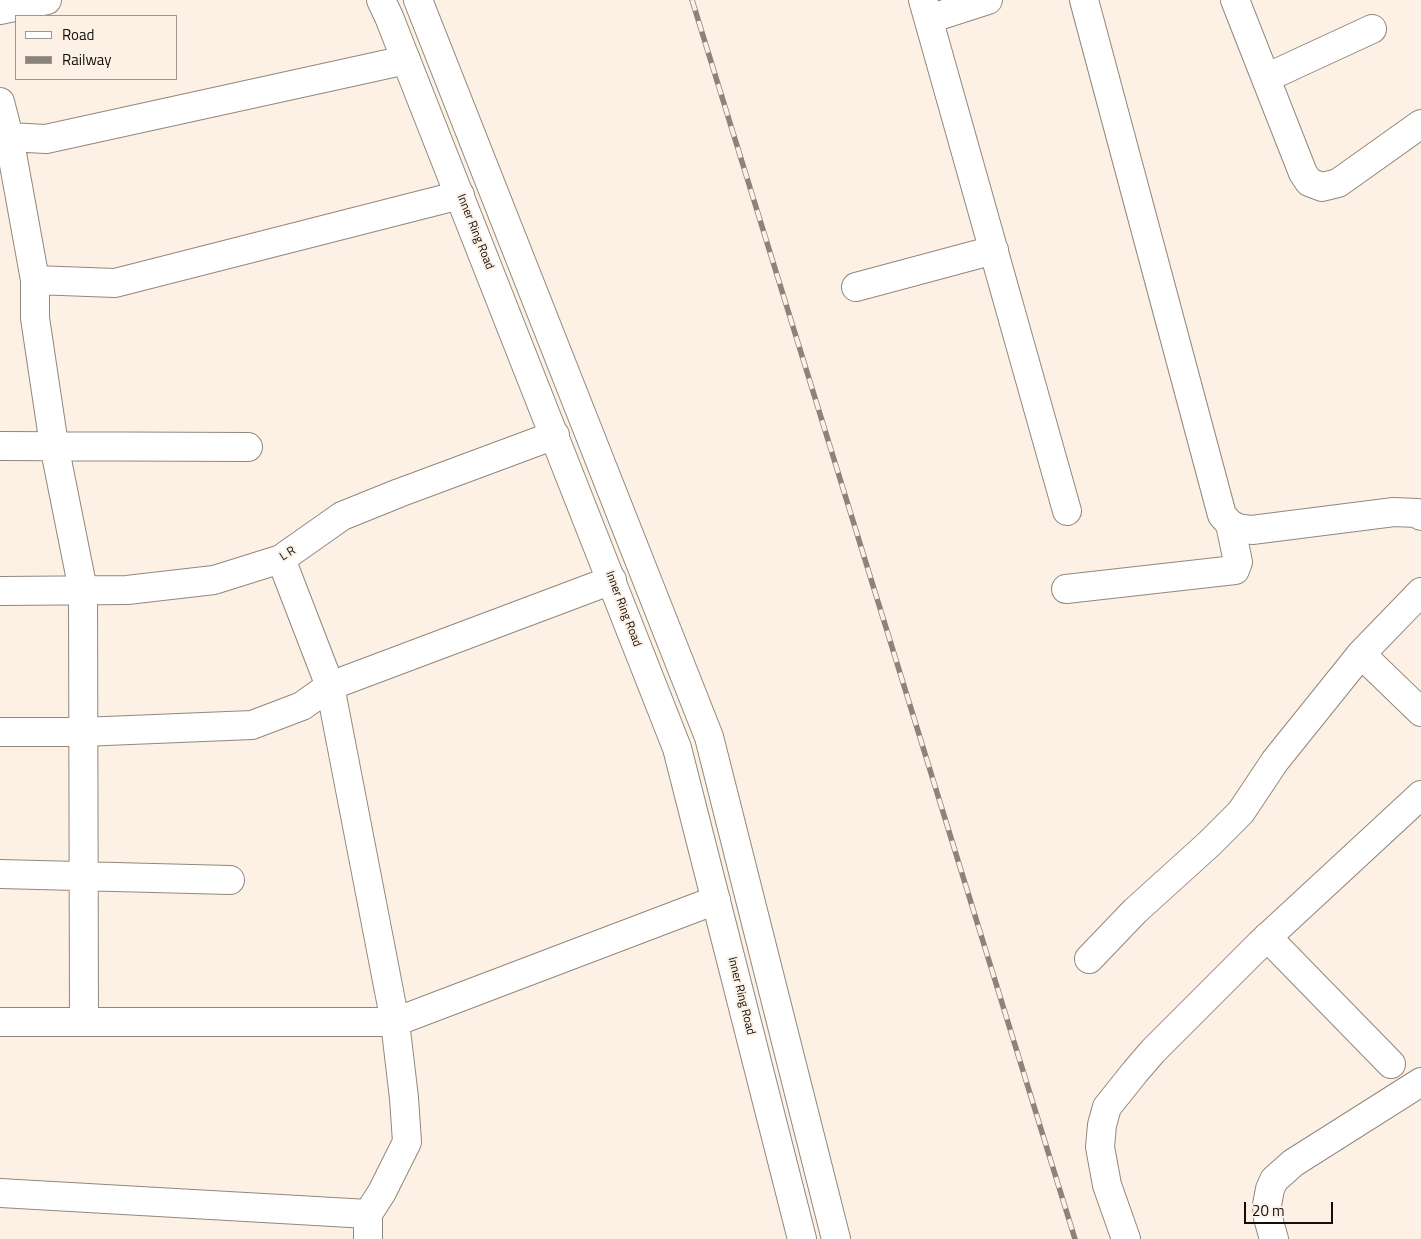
<!DOCTYPE html>
<html>
<head>
<meta charset="utf-8">
<style>
	body { margin:0 }
	#map { position:relative; width:1421px; height:1239px; overflow:hidden; background:#fdf1e5; font-family:"Titillium Web",sans-serif }
	canvas { display:block }
	.legend { position:absolute; left:15px; top:15px; width:162px; height:65px; box-sizing:border-box; background:#fdf1e5; border:1px solid #9f968d; margin:0; padding:6px 9px; list-style:none; font-size:15px; color:#120e0a }
	.legend li { display:flex; align-items:center; gap:10px; height:25px }
	.legend b { width:25px; border:1px solid #9f968d }
	.scale { position:absolute; left:1244px; top:1202px; width:89px; height:22px; box-sizing:border-box; border:2px solid #120e0a; border-top:0; padding-left:6px; font-size:15px; line-height:18px; white-space:nowrap; color:#120e0a; -webkit-text-stroke:4px #fdf1e5; paint-order:stroke }
</style>
</head>
<body>
<div id="map">
<canvas width="1421" height="1239"></canvas>
<ul class="legend">
<li><b style="height:6px;background:#fff"></b>Road</li>
<li><b style="height:6px;background:#8c847c"></b>Railway</li>
</ul>
<div class="scale">20 m</div>
</div>
<script>
const context = document.querySelector('canvas').getContext('2d');
context.lineJoin = 'round';
function toPath(rows) {
  const path = new Path2D();
  for (const r of rows) {
    path.moveTo(r[0], r[1]);
    for (let i = 2; i < r.length; i += 2) path.lineTo(r[i], r[i + 1]);
  }
  return path;
}
function strokePath(path, color, width, dash) {
  context.strokeStyle = color;
  context.lineWidth = width;
  context.lineCap = dash ? 'butt' : 'round';
  context.setLineDash(dash || []);
  context.stroke(path);
}
function label(font, color, halo, rows, align = 'center') {
  context.font = font + ' "Titillium Web",sans-serif';
  context.lineWidth = 4;
  context.setLineDash([]);
  context.textBaseline = 'middle';
  context.strokeStyle = halo;
  context.fillStyle = color;
  for (const [text, x, y, turn = 0] of rows) {
    context.save();
    context.translate(x, y);
    context.rotate((+turn || 0) * Math.PI / 180);
    context.textAlign = isNaN(turn) ? turn : align;
    if (halo) context.strokeText(text, 0, 0);
    context.fillText(text, 0, 0);
    context.restore();
  }
}
const street = toPath([
	[923,0,1067,511],
	[1084,0,1222,515,1230,524,1238,528,1252,530,1394,512,1417,513,1421,516],
	[1235,0,1303,173,1309,182,1322,187,1338,183,1421,124],
	[0,10,47,0],
	[929,19,988,0],
	[1266,78,1372,29],
	[0,102,9,137,35,280,35,318,54,445,83,590,84,1022],
	[9,137,46,139,406,60],
	[35,280,115,283,460,195],
	[856,287,994,250],
	[0,446,248,447],
	[281,559,330,686,395,1022,404,1098,407,1142,382,1192,368,1214,368,1239],
	[1066,589,1235,570,1238,562,1230,524],
	[0,591,127,590,214,580,281,559,342,516,399,493,555,435],
	[1361,654,1421,712],
	[0,732,82,732,252,725,302,706,330,686,612,580],
	[0,874,230,880],
	[1267,937,1391,1064],
	[1089,959,1135,911,1209,844,1241,812,1275,761,1361,654,1421,592],
	[0,1022,395,1022,716,900],
	[0,1193,368,1214],
	[1126,1239,1107,1185,1100,1147,1102,1125,1107,1107,1135,1072,1153,1051,1260,944,1421,795],
	[1274,1239,1268,1218,1267,1205,1270,1189,1274,1180,1293,1163,1421,1082]
]);
const secondary = toPath([
	[381,0,389,17,677,748,802,1239],
	[418,0,709,737,836,1239]
]);
strokePath(street, '#92877d', 30);
strokePath(secondary, '#92877d', 30);
strokePath(street, '#fff', 28);
strokePath(secondary, '#fff', 28);
const rail = toPath([
	[692,0,1075,1239]
]);
strokePath(rail, '#8c847c', 5.5);
strokePath(rail, '#fdf1e5', 4, [11]);
label('12px', '#120e0a', '#fdf1e5', [
	["Inner Ring Road",475,232,68],
	["L R",288,554,-32],
	["Inner Ring Road",623,609,69],
	["Inner Ring Road",741,996,76]
]);
</script>
</body>
</html>
